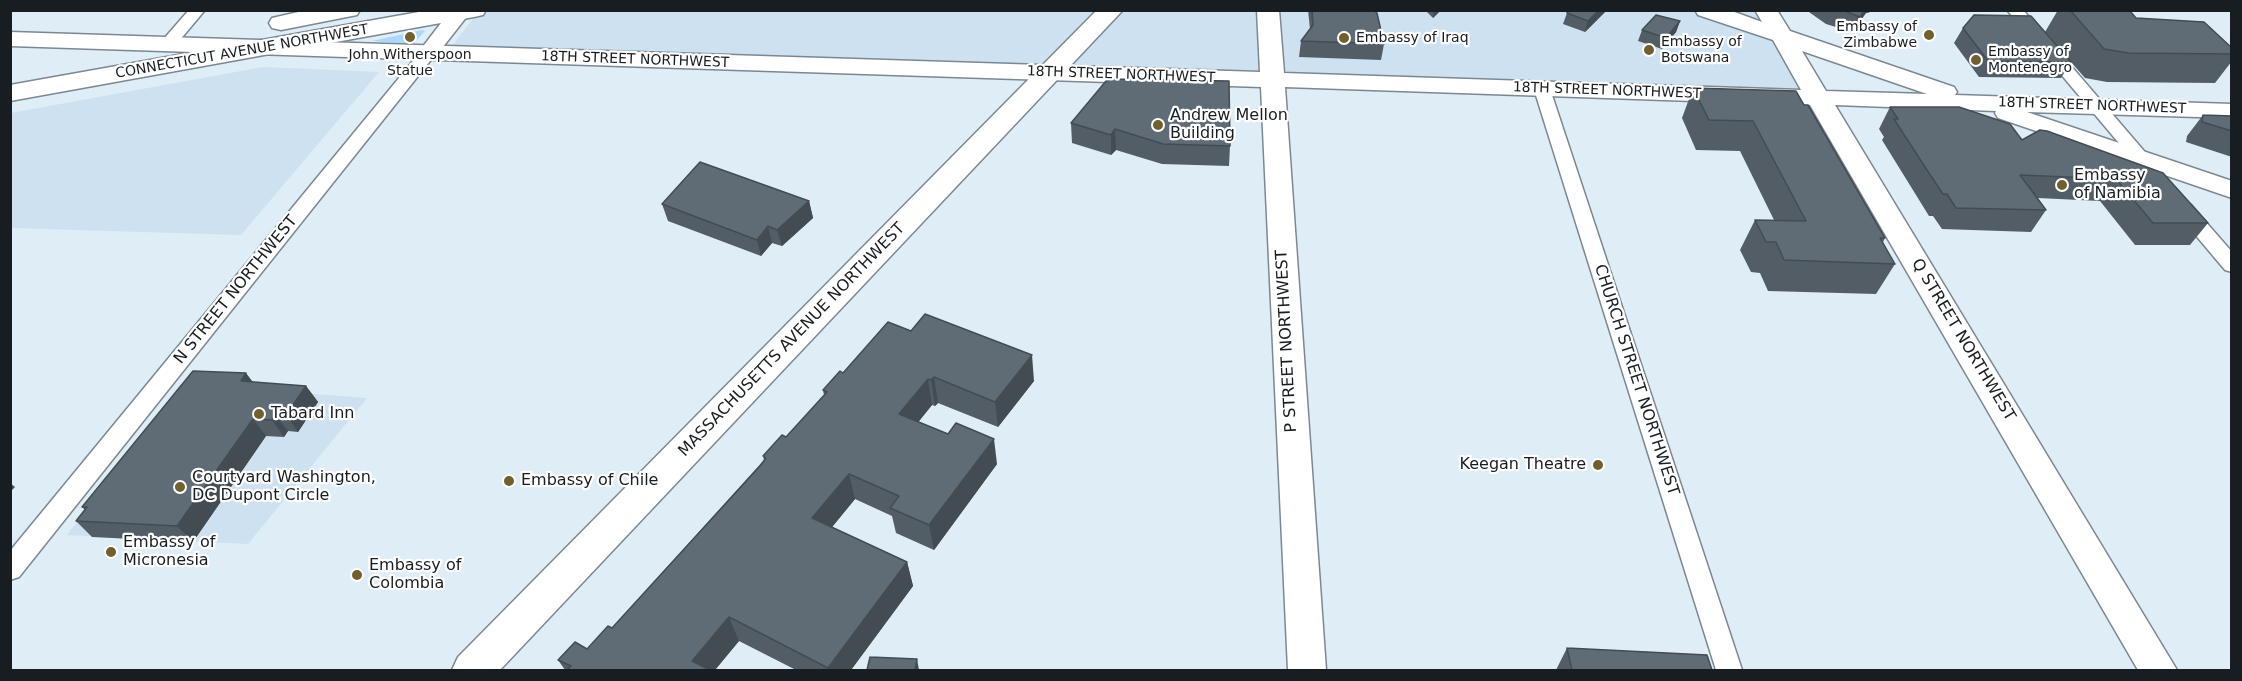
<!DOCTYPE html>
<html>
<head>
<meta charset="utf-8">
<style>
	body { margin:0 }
	#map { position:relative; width:2242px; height:681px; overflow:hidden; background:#dfedf7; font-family:"DejaVu Sans",sans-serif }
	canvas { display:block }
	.frame { position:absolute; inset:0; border:12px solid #181d21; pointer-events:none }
</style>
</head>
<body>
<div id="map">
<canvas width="2242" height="681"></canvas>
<div class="frame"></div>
</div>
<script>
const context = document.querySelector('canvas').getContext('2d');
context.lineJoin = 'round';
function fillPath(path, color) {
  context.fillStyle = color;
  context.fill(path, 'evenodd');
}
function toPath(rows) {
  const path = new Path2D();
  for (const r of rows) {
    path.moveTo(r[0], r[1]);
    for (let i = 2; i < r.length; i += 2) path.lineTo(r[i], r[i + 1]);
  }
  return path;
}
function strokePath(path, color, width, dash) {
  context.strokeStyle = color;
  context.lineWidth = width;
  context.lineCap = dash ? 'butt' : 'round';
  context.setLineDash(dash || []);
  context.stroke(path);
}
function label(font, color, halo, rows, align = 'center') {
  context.font = font + ' "DejaVu Sans",sans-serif';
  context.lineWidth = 4.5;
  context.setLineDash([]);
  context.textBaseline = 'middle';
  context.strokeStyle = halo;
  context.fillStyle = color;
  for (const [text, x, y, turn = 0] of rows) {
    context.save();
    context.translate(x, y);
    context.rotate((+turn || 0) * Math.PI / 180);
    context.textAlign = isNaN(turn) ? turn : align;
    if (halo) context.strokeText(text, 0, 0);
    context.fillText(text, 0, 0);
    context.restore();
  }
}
fillPath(toPath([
	[480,10,1766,10,1820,98,446,53],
	[263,67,379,72,241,235,11,228,11,113],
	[180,384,367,398,248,544,67,535]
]), '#cde1f1');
fillPath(toPath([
	[422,30,425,31,413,44,372,41]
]), '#a9d8fb');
const minor = toPath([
	[189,10,205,10,174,47,162,47,160,44,162,41,189,10],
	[2007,10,2023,10,2156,165,2159,169,2156,173,2144,173,2007,10],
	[428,48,436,53,434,56,19,577,10,580,10,551,422,50,428,48],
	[1542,84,1550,89,1742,670,1716,670,1534,89,1542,84],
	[2184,203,2191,205,2232,252,2232,272,2225,270,2177,213,2175,209,2177,205,2184,203]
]);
const tertiary = toPath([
	[451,10,472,10,435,57,421,57,418,53,451,10]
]);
const secondary = toPath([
	[1257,10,1279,10,1284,73,1801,90,1773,40,1698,15,1695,10,1729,10,1762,22,1755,10,1777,10,1790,31,1954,87,1957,92,1955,95,2232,104,2232,118,2027,112,2232,181,2232,198,1998,118,1995,113,1996,111,1835,105,2177,670,2138,670,1810,105,1285,87,1326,670,1288,670,1261,87,10,46,10,32,1260,72,1257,10],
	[1802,51,1927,94,1826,91,1802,51]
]);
const primary = toPath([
	[307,10,360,10,357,15,281,30,272,28,269,23,272,18,307,10],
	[430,10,486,10,483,15,474,17,10,101,10,85,430,10],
	[1097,10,1123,10,500,670,452,670,458,657,1097,10]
]);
strokePath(minor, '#7c8891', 3);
strokePath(tertiary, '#7c8891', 3);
strokePath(secondary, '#7c8891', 3);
strokePath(primary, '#7c8891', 3);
fillPath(minor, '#fff');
fillPath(tertiary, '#fff');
fillPath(secondary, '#fff');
fillPath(primary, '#fff');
fillPath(toPath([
	[1308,10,1373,10,1384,44,1381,60,1299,57,1301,41,1310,29],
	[1425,10,1441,10,1433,18],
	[1569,10,1607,10,1585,32,1563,24,1567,13],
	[1806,10,1878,10,1866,13,1852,32,1826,24],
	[2058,10,2129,10,2136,18,2232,48,2232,61,2215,83,2107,82,2085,78,2071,62,2061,78,1979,77,1954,43,1963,28,2045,32],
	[1680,21,1676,32,1662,49,1638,41,1642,30],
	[1693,88,1796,91,1885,238,1883,242,1895,264,1876,294,1768,291,1760,273,1751,272,1740,250,1755,220,1774,220,1740,151,1696,150,1682,118],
	[1890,107,2022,140,2040,130,2208,223,2190,245,2135,245,2100,201,2038,198,2046,210,2031,232,1942,229,1933,216,1929,216,1882,140,1884,137,1879,129],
	[2203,115,2232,116,2232,157,2186,142,2187,136],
	[1071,123,1230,146,1229,166,1162,164,1116,150,1111,155,1072,143],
	[809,201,813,218,782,246,772,243,761,256,668,221,662,204],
	[843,373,1034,381,998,427,938,403,935,406,932,405,918,422,997,464,934,550,896,533,892,516,855,499,832,527,907,562,913,586,851,670,796,670,739,641,715,670,565,670,558,660,587,649,612,628,764,460,763,456,786,437,824,395,823,390],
	[253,382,306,386,318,402,298,432,288,431,284,437,266,436,193,542,92,537,76,521,85,510,82,507],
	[1567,648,1712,670,1556,670]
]), '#535d65');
fillPath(toPath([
	[1434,10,1441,10,1433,18],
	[1599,10,1607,10,1585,32,1588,21],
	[1864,10,1878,10,1866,13,1852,32,1860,17],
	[1680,21,1676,32,1662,49,1666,38],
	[1115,129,1116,150,1111,155,1111,135],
	[809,201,813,218,782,246,777,230],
	[768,226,772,243,761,256,757,240],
	[1032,355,1034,381,998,427,995,402],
	[246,373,259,390,241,381],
	[934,377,938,403,935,406,931,380],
	[928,379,932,405,904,440,899,414],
	[306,386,318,402,298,432,286,415],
	[275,415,288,431,284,437,272,420],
	[253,419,266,436,193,542,177,526],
	[994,439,997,464,934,550,929,525],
	[849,474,855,499,819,543,812,518],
	[10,483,15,487,10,492],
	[907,562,913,586,851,670,829,670,828,668],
	[729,617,739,641,715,670,696,670,692,661],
	[917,659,919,670,915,670]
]), '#434c52');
const building = toPath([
	[1312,10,1373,10,1377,13,1384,44,1301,41,1313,25,1312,10],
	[1569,10,1599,10,1588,21,1567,13,1569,10],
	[1842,10,1864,10,1860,17,1842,10],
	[2070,10,2129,10,2136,18,2204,22,2232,48,2232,54,2128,53,2104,49,2070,10],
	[1656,15,1680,21,1666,38,1642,30,1656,15],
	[1974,15,2031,16,2071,62,1988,61,1963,28,1974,15],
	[1115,79,1229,81,1230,146,1163,144,1115,129,1111,135,1071,123,1106,81,1115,79],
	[1693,88,1796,91,1804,105,1808,105,1885,238,1880,238,1895,264,1784,260,1776,242,1766,242,1755,220,1806,221,1753,121,1709,120,1693,88],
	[1890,107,1959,107,2010,124,2022,140,2040,130,2047,131,2163,173,2208,223,2153,223,2116,179,2020,175,2046,210,1956,208,1947,194,1943,194,1925,167,1894,119,1898,119,1890,107],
	[2203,115,2232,116,2232,131,2202,122,2203,115],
	[700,162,809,201,777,230,768,226,757,240,662,204,700,162],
	[925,314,1032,355,995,402,934,377,931,380,928,379,899,414,948,434,956,423,994,439,929,525,890,508,899,496,849,474,812,518,907,562,828,668,729,617,692,661,710,670,567,670,571,666,558,660,575,642,587,649,608,626,612,628,760,466,766,458,763,456,782,435,786,437,827,392,823,390,840,371,843,373,888,322,911,331,925,314],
	[193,371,246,373,241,381,306,386,286,415,275,415,272,420,253,419,177,526,76,521,87,507,82,507,193,371],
	[1567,648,1707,655,1712,670,1572,670,1567,648],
	[870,657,917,659,915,670,867,670,870,657]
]);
fillPath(building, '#606c75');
strokePath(building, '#434c52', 1.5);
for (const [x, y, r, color] of [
	[1929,35,6,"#70602d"],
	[410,37,6,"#70602d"],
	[1344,38,6,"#70602d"],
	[1649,50,6,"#70602d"],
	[1976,60,6,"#70602d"],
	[1158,125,6,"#70602d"],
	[2062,185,6,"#70602d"],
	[259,414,6,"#70602d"],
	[1598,465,6,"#70602d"],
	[509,481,6,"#70602d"],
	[180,487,6,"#70602d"],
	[111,552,6,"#70602d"],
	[357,575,6,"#70602d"]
]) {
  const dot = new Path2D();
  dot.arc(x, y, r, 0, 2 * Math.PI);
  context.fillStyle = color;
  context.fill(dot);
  strokePath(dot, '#fff', 2);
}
label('14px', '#181d21', '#fff', [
	["Embassy of",1917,27,"right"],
	["Zimbabwe",1917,43,"right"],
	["Embassy of Iraq",1356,38],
	["Embassy of",1661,42],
	["Botswana",1661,58],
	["Embassy of",1988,52],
	["Montenegro",1988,68],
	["John Witherspoon",410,55,"center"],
	["Statue",410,71,"center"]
], 'left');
label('14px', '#181d21', '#fff', [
	["CONNECTICUT AVENUE NORTHWEST",242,52,-10],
	["18TH STREET NORTHWEST",635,60,2],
	["18TH STREET NORTHWEST",1121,75,2],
	["18TH STREET NORTHWEST",1607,91,2],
	["18TH STREET NORTHWEST",2092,106,2]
]);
label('16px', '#181d21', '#fff', [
	["Andrew Mellon",1170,116],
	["Building",1170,134],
	["Embassy",2074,176],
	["of Namibia",2074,194],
	["Tabard Inn",271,414],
	["Keegan Theatre",1586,465,"right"],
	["Courtyard Washington,",192,478],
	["DC Dupont Circle",192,496],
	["Embassy of Chile",521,481],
	["Embassy of",123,543],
	["Micronesia",123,561],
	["Embassy of",369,566],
	["Colombia",369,584]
], 'left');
label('16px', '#181d21', '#fff', [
	["N STREET NORTHWEST",236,290,-51],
	["MASSACHUSETTS AVENUE NORTHWEST",792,340,-46],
	["Q STREET NORTHWEST",1963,340,59],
	["P STREET NORTHWEST",1287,341,-93],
	["CHURCH STREET NORTHWEST",1636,380,72]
]);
</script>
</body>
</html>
